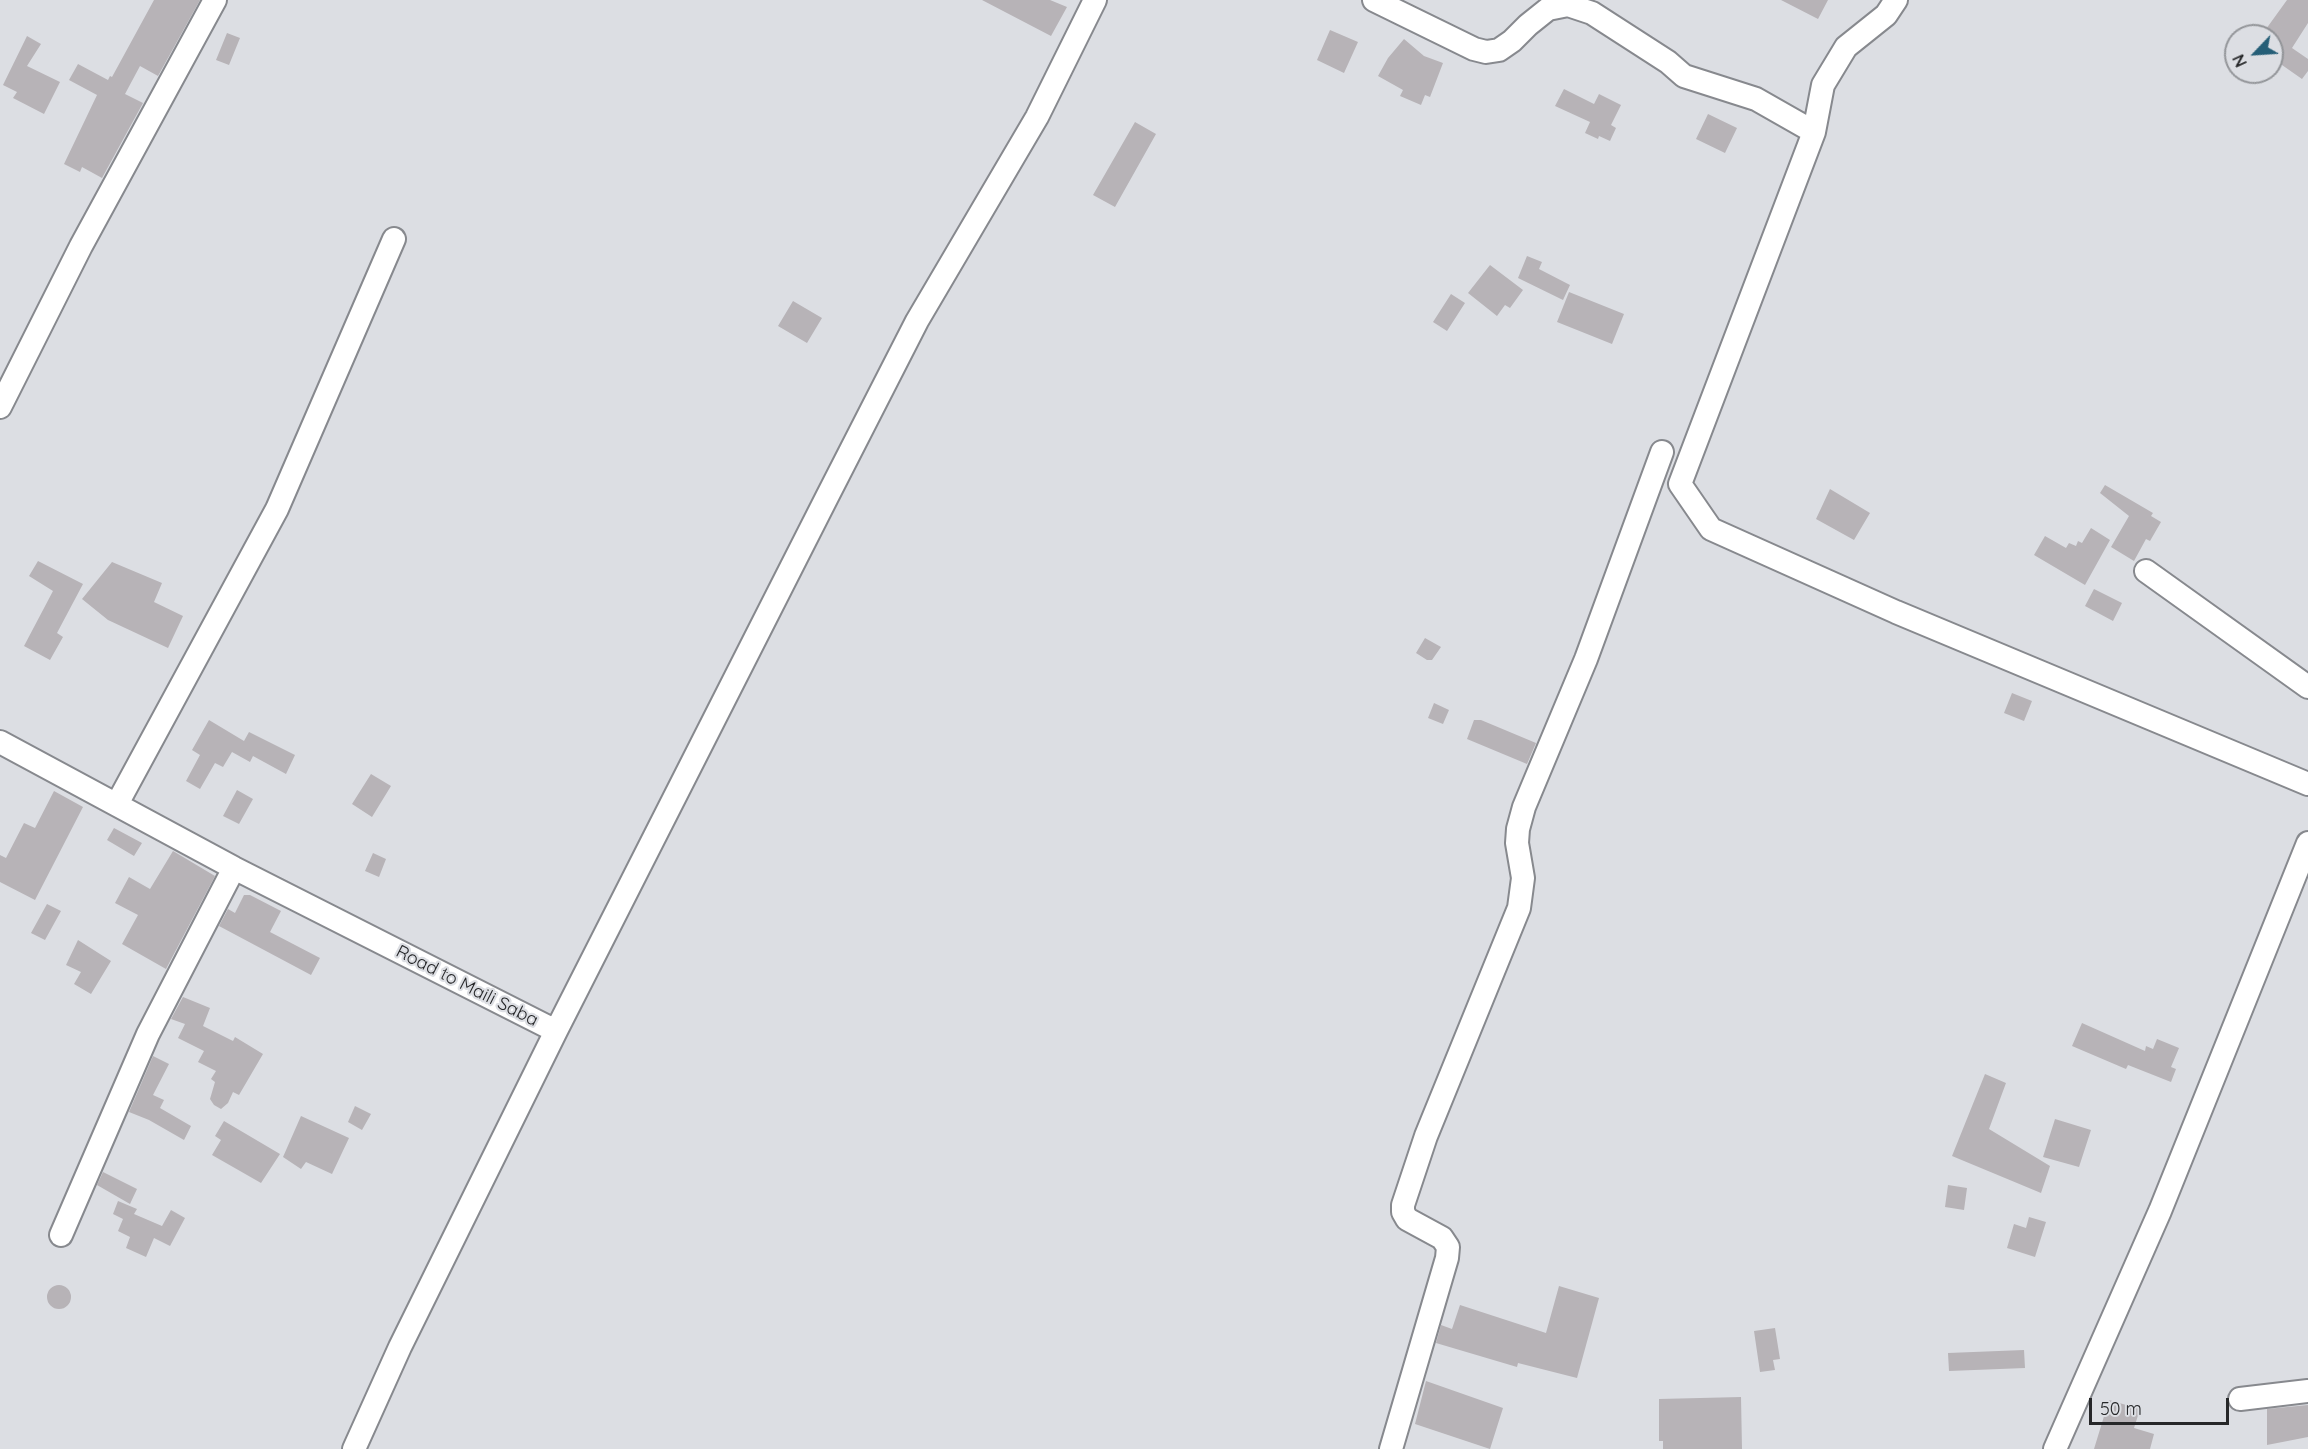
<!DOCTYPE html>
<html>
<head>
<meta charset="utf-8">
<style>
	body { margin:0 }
	#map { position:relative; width:2308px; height:1449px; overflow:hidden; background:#dcdee3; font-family:Quicksand,sans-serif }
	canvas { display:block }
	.north { position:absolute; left:2224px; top:24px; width:60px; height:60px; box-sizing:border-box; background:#dcdee3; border:2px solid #939599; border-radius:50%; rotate:245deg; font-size:16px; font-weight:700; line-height:24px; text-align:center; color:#262729 }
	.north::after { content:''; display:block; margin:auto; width:21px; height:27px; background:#255e77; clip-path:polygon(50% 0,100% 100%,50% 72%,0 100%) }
	.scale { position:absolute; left:2089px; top:1398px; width:140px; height:27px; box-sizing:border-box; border:3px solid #262729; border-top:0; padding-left:8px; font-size:18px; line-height:21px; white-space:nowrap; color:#262729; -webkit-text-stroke:4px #dcdee3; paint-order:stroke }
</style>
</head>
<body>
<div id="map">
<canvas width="2308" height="1449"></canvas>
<div class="north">N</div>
<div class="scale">50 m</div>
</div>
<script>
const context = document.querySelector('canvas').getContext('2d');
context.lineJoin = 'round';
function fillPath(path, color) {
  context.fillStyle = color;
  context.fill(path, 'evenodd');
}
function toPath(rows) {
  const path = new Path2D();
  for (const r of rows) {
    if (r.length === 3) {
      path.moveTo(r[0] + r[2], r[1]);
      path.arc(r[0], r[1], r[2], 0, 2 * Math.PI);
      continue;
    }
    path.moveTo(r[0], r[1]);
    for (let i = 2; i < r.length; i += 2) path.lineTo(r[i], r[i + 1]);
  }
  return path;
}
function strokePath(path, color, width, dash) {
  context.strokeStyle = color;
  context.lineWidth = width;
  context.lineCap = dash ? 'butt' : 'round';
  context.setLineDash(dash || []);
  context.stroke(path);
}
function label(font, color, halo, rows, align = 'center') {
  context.font = font + ' Quicksand,sans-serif';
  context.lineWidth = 4.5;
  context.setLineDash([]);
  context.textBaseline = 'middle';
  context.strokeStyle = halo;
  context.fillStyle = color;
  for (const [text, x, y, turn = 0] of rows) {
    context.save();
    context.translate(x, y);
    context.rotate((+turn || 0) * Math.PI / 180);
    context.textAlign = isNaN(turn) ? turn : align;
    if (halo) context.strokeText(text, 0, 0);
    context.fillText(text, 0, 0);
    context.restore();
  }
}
fillPath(toPath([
	[154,0,200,0,158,76,140,66,125,94,143,103,102,178,82,167,80,172,64,164,97,95,69,80,78,64,108,80,110,76,112,77],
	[982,0,1050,0,1067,7,1051,36],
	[1781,0,1828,0,1818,19],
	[2287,0,2308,0,2308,23,2292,48,2308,59,2308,71,2302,79,2272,58,2272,36,2261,36],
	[1330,30,1358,42,1344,73,1317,60],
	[227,33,240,38,229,65,216,60],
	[27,36,41,44,27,66,60,82,44,114,13,98,17,92,3,85],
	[1404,39,1424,56,1443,63,1430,97,1425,95,1421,105,1400,96,1403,90,1378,76,1388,58],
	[1564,89,1594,104,1599,94,1621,105,1611,125,1616,128,1610,141,1599,136,1598,139,1585,133,1590,122,1555,106],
	[1708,114,1737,128,1725,153,1696,139],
	[1135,122,1156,134,1115,207,1093,195],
	[1527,256,1542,262,1539,269,1570,285,1563,300,1518,278],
	[1490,265,1523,290,1510,308,1505,305,1497,316,1468,293],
	[1569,292,1624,314,1612,344,1557,322],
	[1451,294,1465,303,1447,331,1433,322],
	[793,301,822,318,807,343,778,326],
	[2105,485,2153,513,2151,516,2161,522,2150,541,2146,539,2134,561,2111,547,2129,516,2100,493],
	[1830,489,1870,513,1854,540,1816,519],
	[2091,528,2110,540,2085,585,2034,555,2045,536,2066,548,2069,543,2076,546,2078,541,2082,543],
	[38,561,83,584,57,633,63,637,50,660,24,646,53,591,29,576],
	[112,562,162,583,154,602,183,616,168,648,108,620,82,599],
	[2094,589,2122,603,2113,621,2085,606],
	[1425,638,1441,647,1432,660,1427,660,1416,653],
	[2012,693,2032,701,2024,721,2004,713],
	[1434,703,1449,710,1443,724,1428,718],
	[209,720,244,741,249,732,295,755,286,774,253,756,250,762,232,752,223,767,215,763,200,789,186,781,200,755,192,750],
	[1474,720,1481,720,1536,743,1527,764,1467,739],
	[371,774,391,786,372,817,352,804],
	[237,790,253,799,239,824,223,816],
	[54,791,83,807,35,900,0,882,0,855,6,858,24,823,35,828],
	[114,828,142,843,134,856,107,840],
	[173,851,215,876,166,969,122,944,138,915,115,903,129,877,150,889],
	[373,853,386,859,379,877,365,871],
	[244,895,250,895,281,911,270,932,320,958,311,975,219,926,228,909,235,913],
	[47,904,61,911,45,940,31,933],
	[78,940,111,961,91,994,74,984,81,972,66,965],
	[183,997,210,1008,203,1026,233,1041,235,1037,263,1054,239,1095,233,1092,228,1103,221,1109,214,1105,210,1099,215,1082,211,1079,216,1071,198,1062,204,1051,178,1038,185,1024,171,1019],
	[2082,1023,2145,1051,2146,1046,2153,1049,2157,1039,2179,1048,2171,1067,2176,1069,2171,1082,2128,1065,2126,1069,2072,1046],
	[153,1056,169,1064,153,1095,164,1100,160,1108,191,1126,184,1140,149,1120,129,1112],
	[1985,1074,2006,1083,1989,1129,2050,1166,2041,1193,1952,1156],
	[355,1106,371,1114,362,1130,348,1122],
	[301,1116,349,1138,332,1174,306,1162,301,1169,283,1157],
	[2055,1119,2091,1130,2079,1167,2043,1157],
	[224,1121,280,1154,261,1183,212,1155,221,1140,215,1136],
	[103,1172,137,1189,130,1204,97,1185],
	[1948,1185,1967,1188,1964,1210,1945,1207],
	[118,1201,137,1209,134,1214,162,1226,171,1210,185,1218,170,1246,154,1238,146,1257,126,1248,130,1237,118,1231,123,1219,113,1214],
	[2029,1217,2046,1222,2035,1257,2007,1248,2014,1224,2026,1228],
	[59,1297,12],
	[1559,1286,1599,1298,1577,1378,1518,1363,1517,1367,1436,1343,1441,1325,1452,1329,1460,1305,1546,1333],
	[1775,1328,1780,1359,1773,1360,1775,1370,1760,1372,1754,1331],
	[2024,1350,2025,1368,1949,1371,1948,1353],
	[1426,1381,1503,1408,1490,1449,1415,1424],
	[1741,1397,1742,1449,1663,1449,1663,1441,1659,1441,1659,1399],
	[2109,1400,2140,1409,2134,1428,2154,1434,2150,1449,2094,1449],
	[2308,1405,2308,1437,2267,1445,2267,1409]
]), '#b7b3b7');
const street = toPath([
	[1374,0,1474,49,1486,52,1499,50,1512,41,1528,25,1548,9,1568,5,1592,13,1668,62,1684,76,1756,99,1814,132],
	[1896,0,1886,15,1846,47,1823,85,1814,132,1680,484,1711,529,1896,612,2308,784],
	[0,407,81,246,215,0],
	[2146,571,2308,687],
	[0,742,234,868,556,1031],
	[117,804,277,509,394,239],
	[61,1235,148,1034,234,868],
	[2240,1399,2308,1391],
	[354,1449,400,1347,556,1031,827,497,917,321,1037,117,1095,0],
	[1391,1449,1447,1258,1448,1247,1442,1238,1407,1219,1403,1212,1403,1205,1426,1136,1519,908,1523,878,1517,843,1518,829,1524,807,1586,659,1662,452],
	[2055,1449,2160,1211,2308,843]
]);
strokePath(street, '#87898e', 26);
strokePath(street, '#fff', 22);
label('18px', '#262729', '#dcdee3', [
	["Road to Maili Saba",467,986,27]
]);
</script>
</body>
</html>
